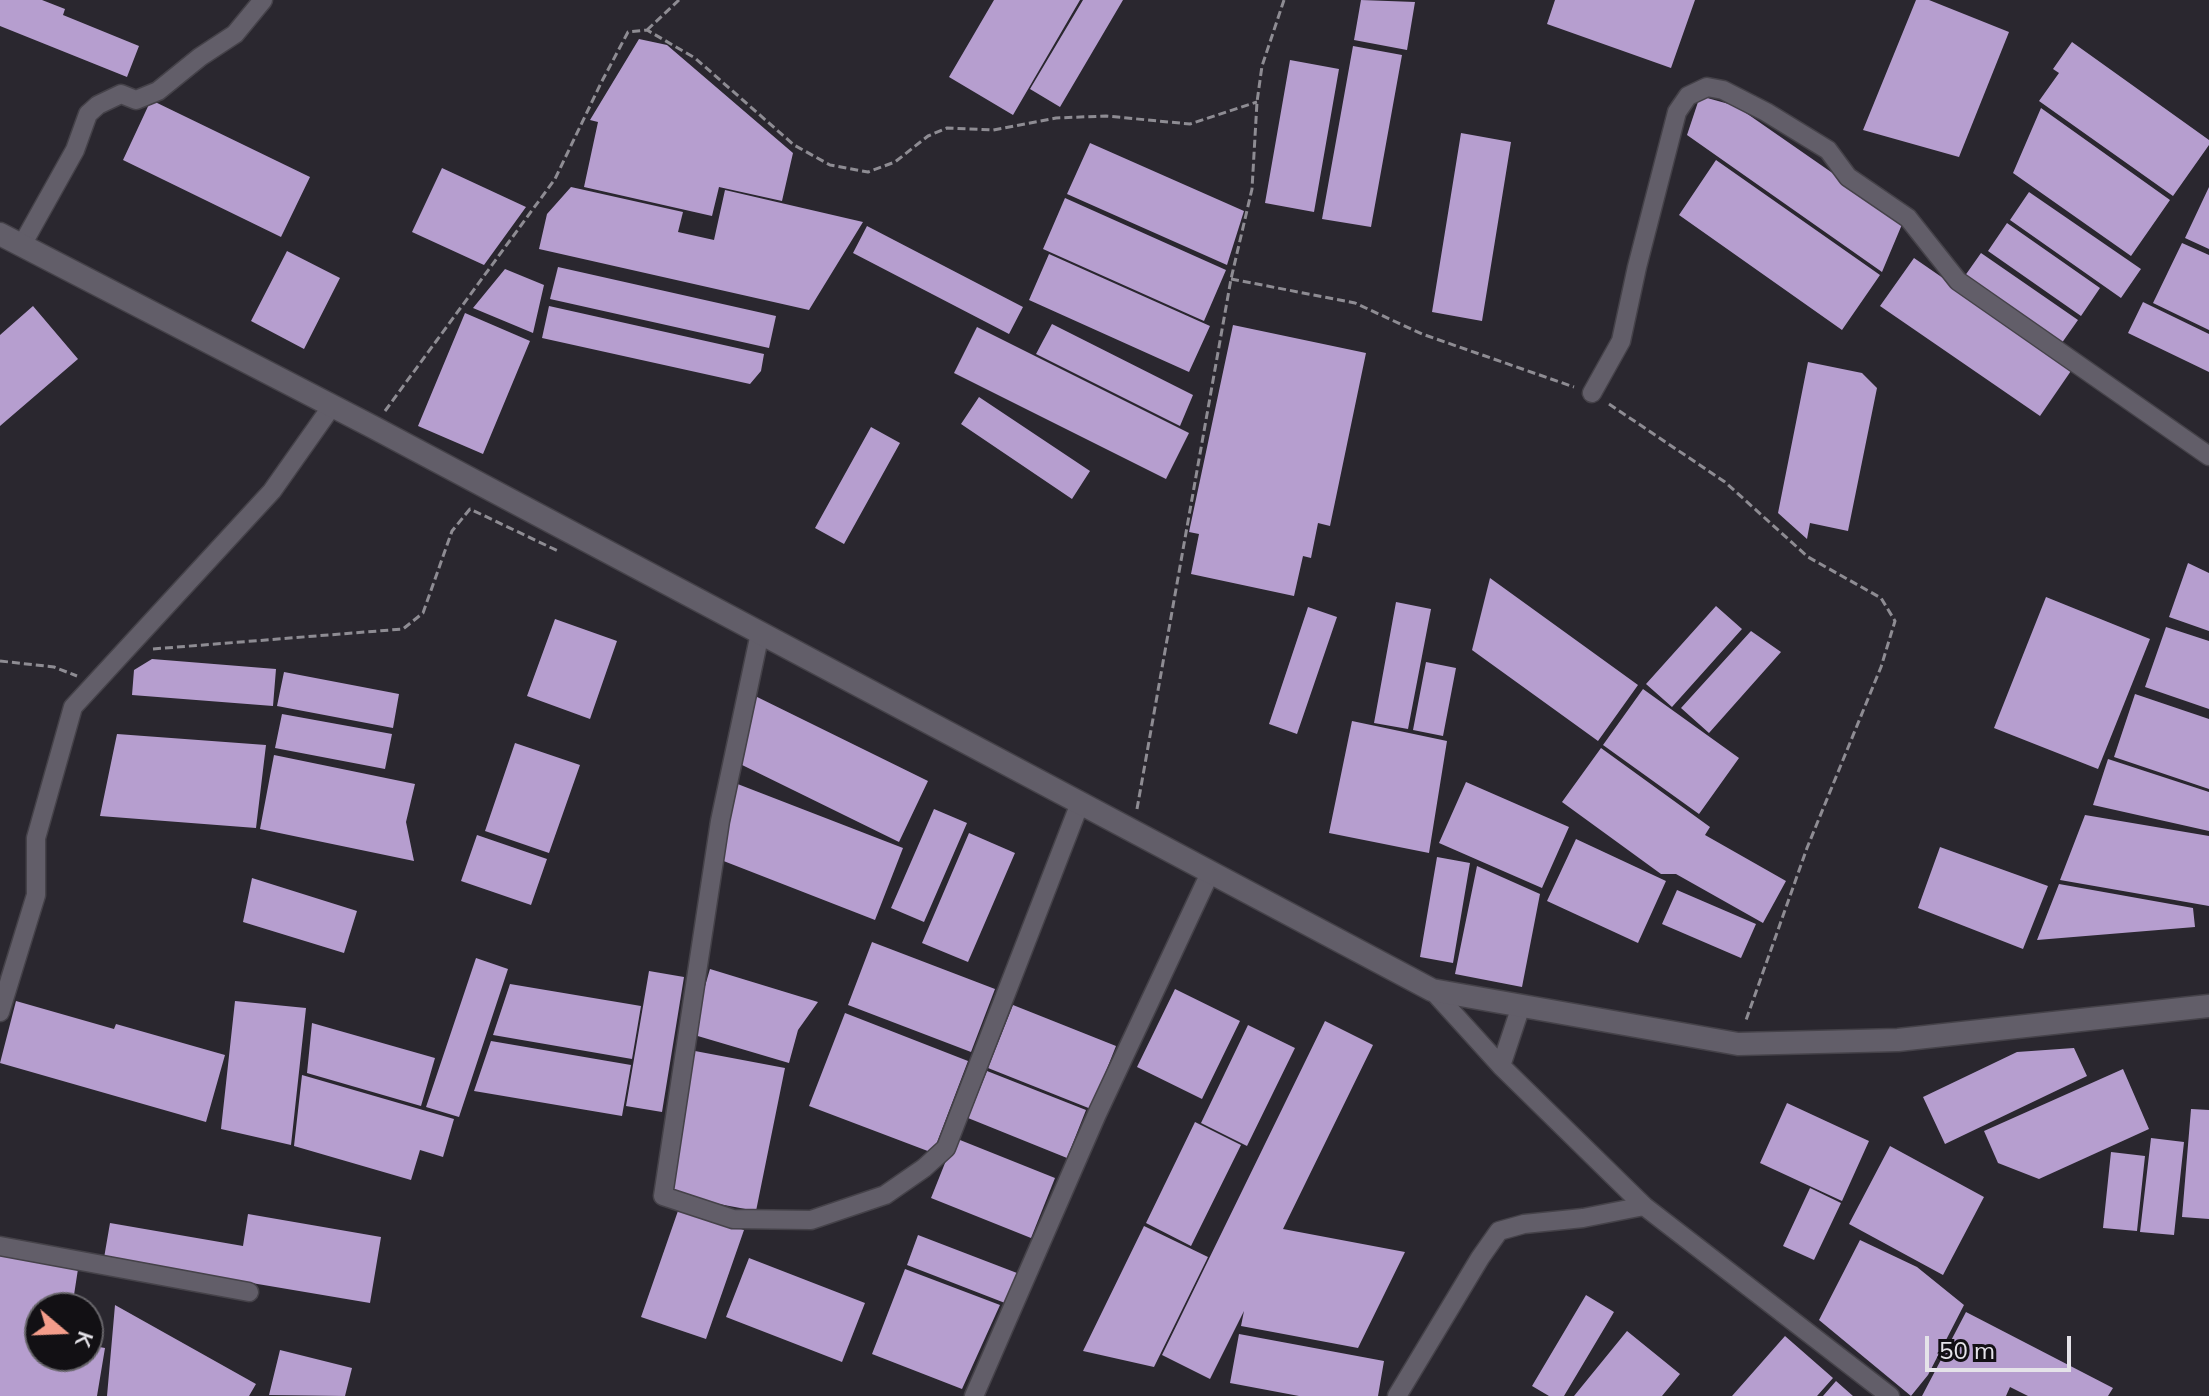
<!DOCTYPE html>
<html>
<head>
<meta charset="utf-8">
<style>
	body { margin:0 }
	#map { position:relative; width:2209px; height:1396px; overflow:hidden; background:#2a272f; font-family:Mulish,sans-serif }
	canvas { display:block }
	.north { position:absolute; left:24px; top:1292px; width:80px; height:80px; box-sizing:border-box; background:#121014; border:2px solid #666469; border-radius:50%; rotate:109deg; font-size:22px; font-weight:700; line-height:32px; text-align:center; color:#e5e3e9 }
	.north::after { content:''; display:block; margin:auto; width:28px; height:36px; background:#f49d8b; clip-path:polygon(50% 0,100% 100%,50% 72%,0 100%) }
	.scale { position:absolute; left:1925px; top:1336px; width:146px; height:36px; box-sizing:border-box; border:4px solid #e5e3e9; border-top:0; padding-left:10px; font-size:24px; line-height:28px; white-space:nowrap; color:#e5e3e9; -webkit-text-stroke:6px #121014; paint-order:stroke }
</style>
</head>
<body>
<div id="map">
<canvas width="2209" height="1396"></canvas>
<div class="north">K</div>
<div class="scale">50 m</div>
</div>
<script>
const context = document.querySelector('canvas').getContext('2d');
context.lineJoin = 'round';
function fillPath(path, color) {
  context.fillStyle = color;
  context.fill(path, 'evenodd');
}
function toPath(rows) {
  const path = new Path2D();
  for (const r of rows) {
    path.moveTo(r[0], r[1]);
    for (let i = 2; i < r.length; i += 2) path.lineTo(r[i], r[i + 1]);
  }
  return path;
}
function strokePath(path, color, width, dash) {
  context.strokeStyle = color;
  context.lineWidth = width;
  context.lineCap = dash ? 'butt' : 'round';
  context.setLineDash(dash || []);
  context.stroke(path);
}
fillPath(toPath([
	[0,0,42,0,65,9,63,15,139,46,127,77,0,26],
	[994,0,1080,0,1013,115,949,77],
	[1083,0,1123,0,1060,107,1030,89],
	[1361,0,1415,2,1407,50,1354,40],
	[1555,0,1695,0,1671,68,1547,24],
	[1916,0,1929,0,2009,32,1959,157,1863,130],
	[639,39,667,45,793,153,782,201,719,187,712,216,584,187,598,122,590,120],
	[2072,42,2209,140,2209,145,2173,196,2039,101,2059,73,2053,69],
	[1353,46,1402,55,1371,227,1322,219],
	[1290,60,1339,69,1314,212,1265,203],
	[1700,96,1736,106,1903,222,1882,272,1687,135],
	[151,100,310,177,281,237,123,160],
	[2041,108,2170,200,2131,256,2013,173],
	[1461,133,1511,142,1482,321,1432,312],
	[1090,143,1244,211,1227,265,1067,194],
	[1716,160,1880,275,1842,330,1679,215],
	[442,168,526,207,484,265,412,232],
	[571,187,683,212,678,232,714,240,725,190,863,222,809,310,539,249,547,214],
	[2209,187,2209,249,2185,238],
	[2029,192,2141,269,2121,298,2010,220],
	[1065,198,1226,270,1204,321,1043,249],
	[2007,223,2100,288,2081,316,1988,251],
	[867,226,1023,307,1009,334,853,253],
	[2182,243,2209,255,2209,330,2153,303],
	[287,251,340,278,304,349,251,321],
	[1981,253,2078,320,2059,347,1962,280],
	[1049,254,1210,326,1189,372,1029,300],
	[1914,258,2073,368,2040,416,1880,306],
	[558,267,776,316,769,348,550,299],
	[505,269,544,285,533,333,473,308],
	[2143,302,2209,334,2209,372,2128,333],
	[33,306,78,359,0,426,0,335],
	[549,306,764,354,761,371,750,384,542,338],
	[465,313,530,341,483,454,418,426],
	[1052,324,1193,395,1180,426,1036,354],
	[1233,325,1366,353,1330,526,1318,523,1311,558,1303,556,1294,596,1191,574,1199,534,1189,532],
	[977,327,1189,433,1166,479,954,373],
	[1808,362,1862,373,1877,388,1848,531,1810,523,1807,539,1778,513],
	[979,397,1090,471,1072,499,961,424],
	[871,427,900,443,844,544,815,528],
	[2188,563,2209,573,2209,631,2169,617],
	[1490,578,1638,685,1598,741,1472,650],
	[2046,597,2150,639,2098,769,1994,728],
	[1396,602,1431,609,1408,729,1374,723],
	[1716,606,1742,629,1672,707,1646,684],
	[1308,607,1337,617,1297,734,1269,724],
	[555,619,617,641,590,719,527,696],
	[2166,627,2209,641,2209,709,2145,687],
	[1751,631,1781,652,1709,733,1681,708],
	[152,659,276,669,273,706,132,695,134,670],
	[1426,662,1456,668,1443,736,1413,730],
	[284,672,399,694,393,728,277,706],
	[1643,689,1739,758,1699,814,1603,745],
	[749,693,928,781,899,842,738,763],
	[2135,694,2209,719,2209,789,2114,757],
	[282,714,392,734,385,769,275,748],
	[1352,721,1447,741,1429,853,1329,833],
	[117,734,266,745,256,828,100,816],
	[515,743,580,765,549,853,485,831],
	[1601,748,1710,827,1705,835,1786,881,1763,923,1676,874,1661,874,1562,802],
	[274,755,415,784,406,822,414,861,260,829],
	[2108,759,2209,792,2209,831,2093,805],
	[1466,782,1569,827,1542,888,1439,843],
	[735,783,903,848,875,920,721,860],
	[934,809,967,823,924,922,891,908],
	[2085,815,2209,836,2209,906,2060,880],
	[969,833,1015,853,968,962,922,943],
	[477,835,547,859,531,905,461,881],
	[1576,839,1666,881,1638,943,1547,901],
	[1940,847,2048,886,2023,949,1918,908],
	[1437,857,1470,863,1453,963,1420,957],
	[1477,866,1540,894,1522,987,1455,974],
	[252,878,357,911,344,953,243,922],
	[2059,884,2193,908,2195,927,2037,940],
	[1677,890,1756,924,1741,958,1662,924],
	[872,942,995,989,971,1052,848,1005],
	[476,958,508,969,459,1117,426,1107],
	[710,969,818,1002,798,1030,789,1063,691,1034],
	[649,971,684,977,662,1112,626,1106],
	[510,984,641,1006,632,1059,493,1035],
	[1175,989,1240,1021,1202,1099,1137,1067],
	[16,1001,114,1029,116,1024,225,1055,206,1122,0,1063],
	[235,1001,306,1008,291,1145,221,1129],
	[1013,1005,1116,1046,1091,1109,988,1068],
	[845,1013,968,1061,933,1153,809,1106],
	[1325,1021,1373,1045,1283,1229,1405,1252,1358,1348,1241,1326,1244,1311,1210,1379,1162,1355],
	[312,1023,435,1058,421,1106,307,1073],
	[1248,1025,1295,1048,1247,1146,1201,1123],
	[491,1041,631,1065,622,1116,474,1091],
	[2074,1048,2087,1076,1945,1144,1923,1097,2017,1052],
	[695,1051,785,1068,756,1211,666,1194],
	[2123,1069,2149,1129,2039,1179,1998,1163,1984,1131],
	[987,1071,1086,1110,1067,1158,968,1118],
	[302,1075,454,1119,443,1157,420,1150,411,1180,294,1146],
	[1787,1103,1869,1141,1842,1201,1760,1163],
	[2191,1109,2209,1110,2209,1219,2182,1217],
	[1195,1122,1241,1145,1191,1246,1146,1223],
	[955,1138,1055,1178,1031,1238,931,1198],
	[2151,1138,2184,1142,2174,1235,2140,1232],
	[1890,1146,1984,1197,1943,1275,1849,1224],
	[2111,1152,2145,1156,2137,1231,2103,1228],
	[1810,1188,1841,1203,1814,1260,1783,1246],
	[679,1208,744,1230,706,1339,641,1317],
	[248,1214,381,1237,370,1303,104,1258,110,1223,243,1246],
	[1144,1226,1208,1257,1154,1367,1083,1351],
	[918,1235,1017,1273,1005,1303,907,1265],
	[1860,1240,1917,1267,1964,1305,1928,1375,1911,1396,1819,1320],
	[0,1256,78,1269,72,1308,40,1308,40,1356,88,1356,88,1345,105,1348,97,1396,0,1396],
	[749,1258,865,1303,842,1362,726,1317],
	[905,1269,1000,1305,962,1389,872,1354],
	[1586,1295,1614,1312,1564,1396,1549,1396,1532,1386],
	[115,1305,256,1384,249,1396,107,1396],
	[1966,1312,2113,1388,2108,1396,2028,1396,2010,1387,2006,1396,1922,1396],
	[1627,1331,1680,1374,1662,1396,1574,1396],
	[1239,1334,1384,1361,1378,1396,1299,1396,1230,1383],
	[1785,1336,1833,1378,1817,1396,1732,1396],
	[280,1350,352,1368,345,1396,269,1395],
	[1836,1381,1853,1396,1823,1396]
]), '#b69ecf');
const minor = toPath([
	[22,245,75,150,88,114,98,105,121,94,136,100,158,91,200,57,235,34,263,0],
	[1592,393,1621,341,1637,267,1677,112,1688,96,1707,87,1723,90,1766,112,1828,150,1848,177,1908,218,1958,281,2209,456],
	[760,633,720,821,663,1196,733,1219,811,1220,885,1195,924,1168,946,1148,1080,803],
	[1432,990,1501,1066,1644,1206,1890,1396],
	[0,1012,36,895,36,838,73,707,272,491,332,406],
	[1501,1066,1521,1006],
	[0,1246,249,1292],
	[974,1396,1097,1114,1210,873],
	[1397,1396,1480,1258,1499,1231,1524,1224,1583,1218,1644,1206]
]);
const tertiary = toPath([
	[0,234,373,427,1432,990,1738,1044,1898,1040,2209,1006]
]);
strokePath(minor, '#454249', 21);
strokePath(tertiary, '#454249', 25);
strokePath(toPath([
	[647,30,679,0],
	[1231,279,1355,303,1422,334,1574,387],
	[1609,404,1725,482,1808,557,1881,598,1895,621,1881,667,1807,848,1745,1023],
	[385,411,555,179,601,83,628,32,647,30,695,58,794,145,830,165,868,172,895,162,928,136,947,128,993,130,1056,118,1106,116,1190,124,1257,102],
	[153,649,403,629,423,613,452,531,470,509,558,551],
	[0,661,54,667,77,676],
	[1137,809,1231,279,1252,189,1257,102,1262,66,1284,0]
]), '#8e8c93', 3, [8, 4]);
strokePath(minor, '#625e69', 18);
strokePath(tertiary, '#625e69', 22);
</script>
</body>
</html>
